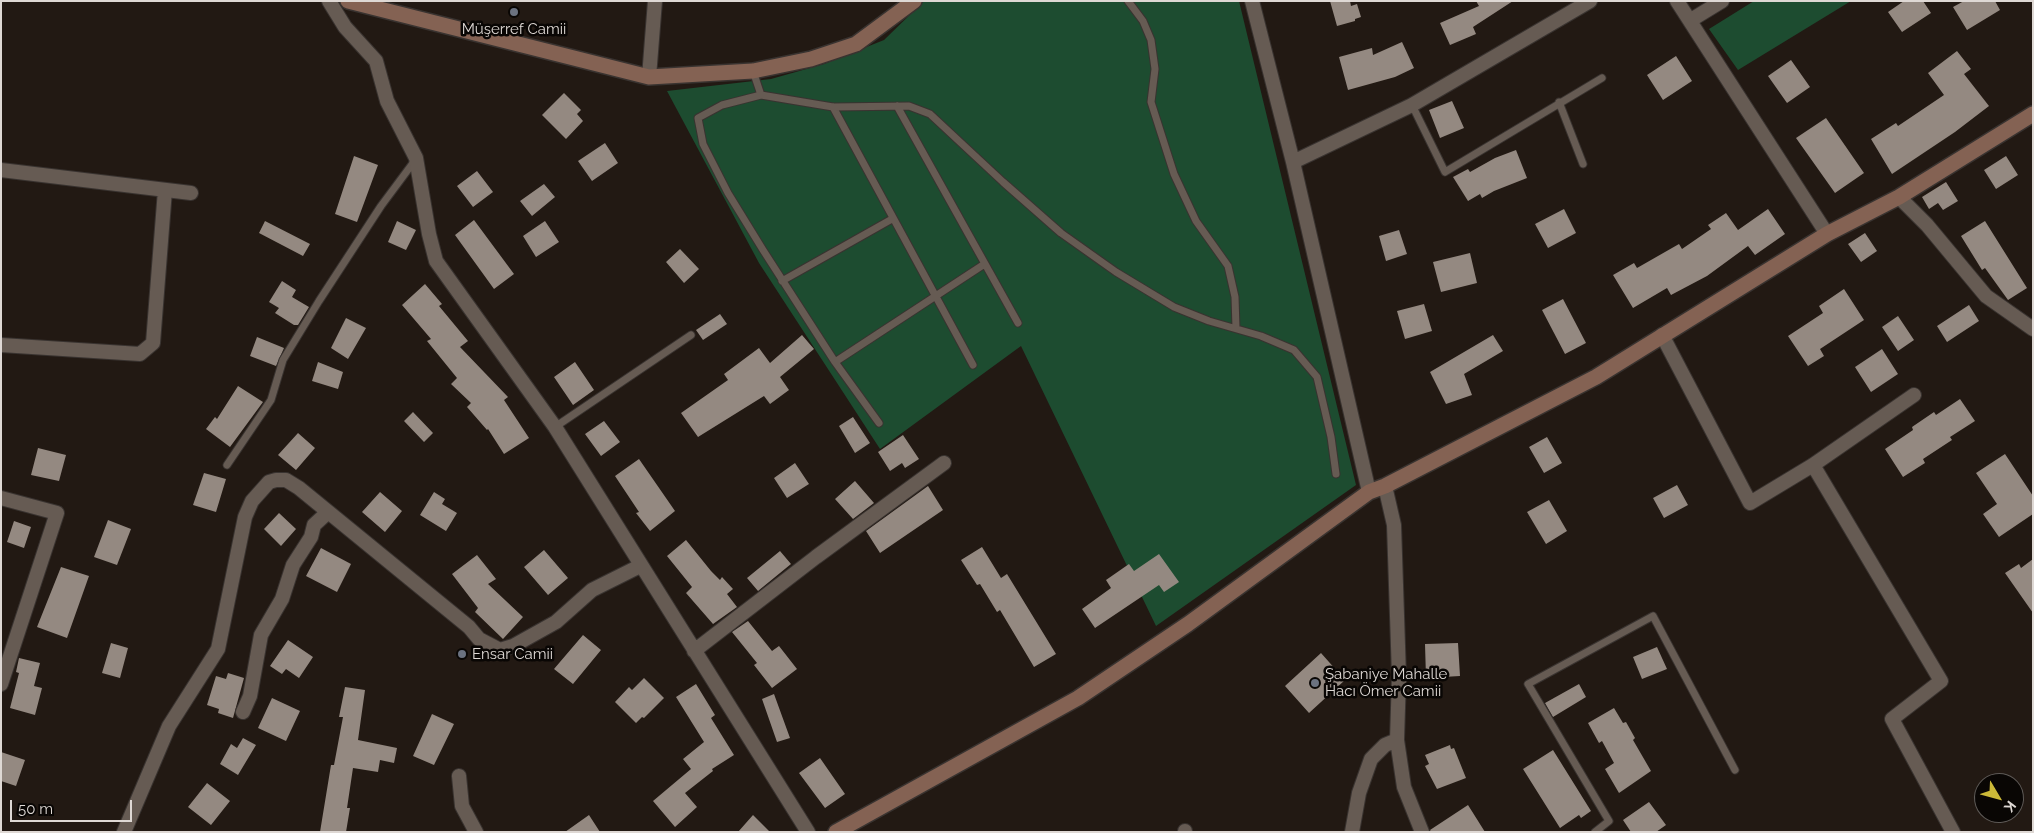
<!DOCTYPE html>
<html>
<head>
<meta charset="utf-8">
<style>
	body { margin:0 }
	#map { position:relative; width:2034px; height:833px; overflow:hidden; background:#221913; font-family:Raleway,sans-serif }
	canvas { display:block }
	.frame { position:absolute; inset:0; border:2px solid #ded8d4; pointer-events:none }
	.north { position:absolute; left:1974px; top:773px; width:50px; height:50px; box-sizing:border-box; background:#090604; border:1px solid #5e5a57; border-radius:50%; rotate:127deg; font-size:14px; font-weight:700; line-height:20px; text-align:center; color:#ded8d4 }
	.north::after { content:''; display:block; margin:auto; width:18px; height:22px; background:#ccb938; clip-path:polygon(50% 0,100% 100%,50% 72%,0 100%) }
	.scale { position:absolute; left:10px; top:800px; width:122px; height:22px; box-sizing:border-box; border:2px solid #ded8d4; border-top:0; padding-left:6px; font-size:15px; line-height:18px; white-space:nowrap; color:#ded8d4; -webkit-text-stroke:4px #090604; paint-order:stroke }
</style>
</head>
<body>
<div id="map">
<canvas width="2034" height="833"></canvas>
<div class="frame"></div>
<div class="north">K</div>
<div class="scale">50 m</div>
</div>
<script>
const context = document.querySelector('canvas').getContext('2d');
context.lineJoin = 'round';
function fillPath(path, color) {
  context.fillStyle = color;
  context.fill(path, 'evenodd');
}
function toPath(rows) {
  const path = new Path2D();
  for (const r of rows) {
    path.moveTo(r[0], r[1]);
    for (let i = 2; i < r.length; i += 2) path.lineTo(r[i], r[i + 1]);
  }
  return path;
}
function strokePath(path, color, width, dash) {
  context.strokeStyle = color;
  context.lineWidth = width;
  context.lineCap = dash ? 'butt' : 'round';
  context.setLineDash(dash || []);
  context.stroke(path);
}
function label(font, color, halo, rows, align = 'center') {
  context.font = font + ' Raleway,sans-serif';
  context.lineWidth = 5;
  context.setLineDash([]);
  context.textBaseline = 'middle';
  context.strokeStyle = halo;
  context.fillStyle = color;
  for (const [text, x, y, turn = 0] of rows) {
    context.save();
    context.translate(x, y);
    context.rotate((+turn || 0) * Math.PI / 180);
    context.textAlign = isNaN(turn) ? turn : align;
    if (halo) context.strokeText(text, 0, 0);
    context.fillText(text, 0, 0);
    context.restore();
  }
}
fillPath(toPath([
	[924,1,1239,1,1356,485,1156,626,1021,346,880,449,759,263,667,91,771,79,824,64,884,40],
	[1754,1,1851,1,1738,70,1709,29]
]), '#1d4c30');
fillPath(toPath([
	[1330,1,1350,1,1351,6,1357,4,1361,17,1355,19,1355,21,1337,26],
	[1476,1,1513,1,1473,27,1476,34,1450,45,1440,23,1479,6],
	[1904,1,1923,1,1931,13,1902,32,1888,12],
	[1964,1,1995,1,2000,10,1967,30,1953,7],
	[1402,42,1414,68,1395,77,1348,90,1339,57,1372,48,1373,55],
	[1957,51,1971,69,1964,74,1989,106,1955,132,1892,174,1871,139,1896,123,1898,126,1944,95,1928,73],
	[1676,56,1692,81,1663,100,1647,75],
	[1791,60,1810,87,1787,103,1768,76],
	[564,93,581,110,577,114,583,121,566,139,542,115],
	[1452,101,1464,128,1440,138,1429,110],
	[1826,118,1864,173,1835,193,1796,138],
	[605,143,618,163,592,181,578,161],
	[1516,150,1527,178,1494,191,1482,198,1480,194,1468,201,1453,177,1468,169,1470,172,1495,158],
	[354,156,378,165,357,222,335,214],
	[2006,156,2018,175,1996,189,1984,170],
	[477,171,493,192,473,207,457,186],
	[1946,182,1958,201,1943,210,1938,203,1929,209,1922,197],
	[544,184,555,197,532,216,520,201],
	[1564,209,1576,233,1548,248,1535,224],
	[1768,209,1785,234,1755,255,1748,246,1707,276,1671,295,1667,288,1633,308,1613,275,1634,263,1637,268,1679,244,1682,249,1711,229,1708,225,1726,213,1738,230],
	[474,220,514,274,494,289,455,235],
	[265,221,310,244,303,256,259,233],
	[397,221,416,230,406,250,388,242],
	[545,221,559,242,536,257,523,236],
	[1985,221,2027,288,2008,300,1985,268,1982,270,1961,236],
	[1399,230,1407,254,1386,261,1379,236],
	[1865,233,1877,251,1861,262,1848,244],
	[680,249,699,269,684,283,666,262],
	[1470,253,1477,283,1441,292,1433,262],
	[282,281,296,290,292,297,309,307,298,325,294,325,275,313,279,308,269,302],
	[425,284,442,304,439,306,468,341,460,347,508,397,504,400,529,438,504,454,488,429,487,430,467,407,471,403,451,384,457,378,427,341,431,339,402,305],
	[1844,289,1864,320,1820,349,1824,356,1808,366,1788,336,1823,313,1819,306],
	[1563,299,1586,343,1565,354,1542,310],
	[1424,304,1432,331,1405,339,1397,311],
	[1969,305,1979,321,1947,342,1937,326],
	[720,314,727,324,703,340,696,330],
	[1898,316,1914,340,1898,351,1882,327],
	[346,318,366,328,348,359,331,348],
	[802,335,814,349,780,377,789,390,770,404,764,396,698,437,681,413,728,380,724,374,759,348,770,363],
	[1493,335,1503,351,1464,374,1472,395,1446,404,1430,372],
	[257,337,284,348,276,366,250,356],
	[1882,349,1898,374,1871,392,1855,367],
	[318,362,343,372,338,389,312,381],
	[575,362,594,390,573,405,554,377],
	[238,386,263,402,230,447,206,429,215,417,217,419],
	[1960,399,1975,421,1950,437,1952,440,1923,459,1925,463,1903,477,1885,449,1913,430,1912,427,1934,412,1936,415],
	[413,412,433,433,424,442,404,421],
	[853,417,870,443,855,453,839,426],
	[604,421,620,442,601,456,585,434],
	[298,433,315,448,296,470,278,455],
	[903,435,919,459,905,468,902,463,890,471,878,452],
	[1547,437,1562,463,1544,473,1529,447],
	[38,448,66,455,59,481,31,475],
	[2005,454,2033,496,2033,514,1999,537,1983,514,1997,504,1976,473],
	[639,459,675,511,650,531,636,513,639,512,615,476],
	[795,463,809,484,787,498,774,478],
	[204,473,226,479,216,512,193,505],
	[855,481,874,503,853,519,835,499],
	[1677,485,1688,505,1664,518,1653,498],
	[928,486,943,510,880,553,866,531],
	[380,492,402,511,385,532,362,512],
	[434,492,445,499,442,504,457,513,446,531,420,515],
	[1549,500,1567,531,1546,544,1527,512],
	[279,513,296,529,281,546,264,529],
	[108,520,131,529,117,565,94,557],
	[14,521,31,527,24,548,7,542],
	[686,540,711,571,720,580,722,577,733,589,727,594,737,607,713,624,686,593,692,587,667,556],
	[982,547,1001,578,1007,574,1056,654,1034,667,1000,610,997,612,980,584,977,585,961,560],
	[321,548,351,564,337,592,306,576],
	[544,550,568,578,548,595,524,567],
	[780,551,791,564,758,591,747,578],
	[1159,554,1179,582,1164,592,1159,585,1095,628,1082,609,1111,588,1106,580,1129,564,1134,571],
	[477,555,496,579,488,584,523,617,503,639,475,612,478,608,452,574],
	[2033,559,2033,613,2005,573,2019,564,2021,568],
	[61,567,89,576,67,638,37,627],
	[748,621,772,651,779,646,797,669,772,688,754,665,757,663,732,632],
	[583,635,601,650,573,684,554,669],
	[288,640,313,657,299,678,286,669,282,674,270,666],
	[111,643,128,648,120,678,102,673],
	[1458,643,1460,676,1426,678,1425,644],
	[1657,647,1667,669,1642,679,1633,657],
	[1321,653,1345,680,1309,713,1285,686],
	[19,658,40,663,34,686,42,688,35,715,10,708,19,673,16,672],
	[228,673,244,678,233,718,218,713,219,709,207,705,216,676,226,679],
	[644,678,664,698,644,718,642,717,636,723,615,702,629,687,632,690],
	[696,684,715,715,711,718,734,755,712,769,713,771,685,793,697,807,675,827,653,801,691,769,683,759,704,742,676,697],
	[1579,684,1586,697,1553,717,1545,703],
	[345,687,365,690,358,740,397,748,394,763,380,760,378,772,353,768,347,808,350,808,346,832,320,832,331,765,334,765,343,717,339,717],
	[774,694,790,738,777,742,762,699],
	[272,698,300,711,286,741,258,728],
	[1614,708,1623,723,1626,722,1635,738,1633,740,1651,771,1619,793,1605,769,1614,763,1602,741,1599,743,1588,723],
	[432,714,454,724,434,765,413,756],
	[243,738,256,745,238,775,220,764,231,744,237,748],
	[1450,745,1451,749,1454,748,1466,778,1437,789,1425,766,1429,764,1425,755],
	[1553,750,1591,811,1581,818,1579,815,1560,828,1523,769],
	[1,752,25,760,16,786,1,781],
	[820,758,845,794,825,808,799,773],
	[207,783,230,801,211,825,188,807],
	[1649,802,1666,825,1656,832,1631,832,1623,820],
	[1468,805,1485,832,1431,832,1430,830],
	[589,815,600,832,565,832],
	[753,815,770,832,738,832]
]), '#948981');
const lane = toPath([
	[1128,1,1143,21,1151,40,1155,69,1151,102,1174,174,1196,221,1228,266,1235,297,1236,328],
	[753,71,761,95,833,107,909,106,930,114,1003,182,1061,233,1116,272,1174,307,1209,321,1261,336,1294,350,1317,377,1331,437,1336,474],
	[761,95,722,105,698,118,703,144,728,193,763,250,835,362,879,423],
	[1559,102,1583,164],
	[1412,105,1445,172,1602,78],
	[897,106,1018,323],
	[833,107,973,365],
	[782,281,892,219],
	[835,362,983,265],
	[555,427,691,335],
	[227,465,271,400,283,360,319,301,381,206,416,159],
	[1595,832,1609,821,1528,684,1653,616,1735,770]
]);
const street = toPath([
	[329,1,345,27,376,61,387,101,416,158,429,234,436,261,555,427,808,832],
	[1252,1,1293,162,1369,492],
	[1677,1,1827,234],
	[1691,20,1722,1],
	[649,77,655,1],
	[1293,162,1412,105,1590,1],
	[1,170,191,193],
	[1899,197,1927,225,1986,296,2033,329],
	[1662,335,1750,503,1813,465,1914,395],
	[1,345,140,354,153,343,165,190],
	[1813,465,1941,681,1892,719,1953,832],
	[1385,486,1394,525,1399,676,1397,740,1404,787,1422,832],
	[1,498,57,513,1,684],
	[694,651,816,557,944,463],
	[243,712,250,696,261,635,282,599,293,565,311,537,314,525,327,513],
	[459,776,462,806,476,832],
	[124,832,169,726,218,649,245,517,252,501,269,482,276,480,286,480,299,488,469,627,479,639,500,650,513,646,556,622,592,590,640,566],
	[1185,832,1185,831],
	[1352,832,1359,793,1371,759,1385,745,1397,740]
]);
const secondary = toPath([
	[348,1,649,77,753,71,811,59,856,44,914,1],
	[836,832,1078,698,1188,624,1369,492,1385,486,1596,377,1827,234,1899,197,2033,114]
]);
strokePath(lane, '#393330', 9);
strokePath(street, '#393330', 16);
strokePath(secondary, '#393330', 18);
strokePath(lane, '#665b53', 7);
strokePath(street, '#665b53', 14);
strokePath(secondary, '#846253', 15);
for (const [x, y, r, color] of [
	[514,12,5,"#6b7280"],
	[462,654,5,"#6b7280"],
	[1315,683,5,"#6b7280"]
]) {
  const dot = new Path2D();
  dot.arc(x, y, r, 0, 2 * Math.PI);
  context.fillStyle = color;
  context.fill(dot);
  strokePath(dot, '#090604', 2);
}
label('15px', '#ded8d4', '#090604', [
	["Müşerref Camii",514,29,"center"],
	["Ensar Camii",472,654],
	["Şabaniye Mahalle",1325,674],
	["Hacı Ömer Camii",1325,691]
], 'left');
</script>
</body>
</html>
